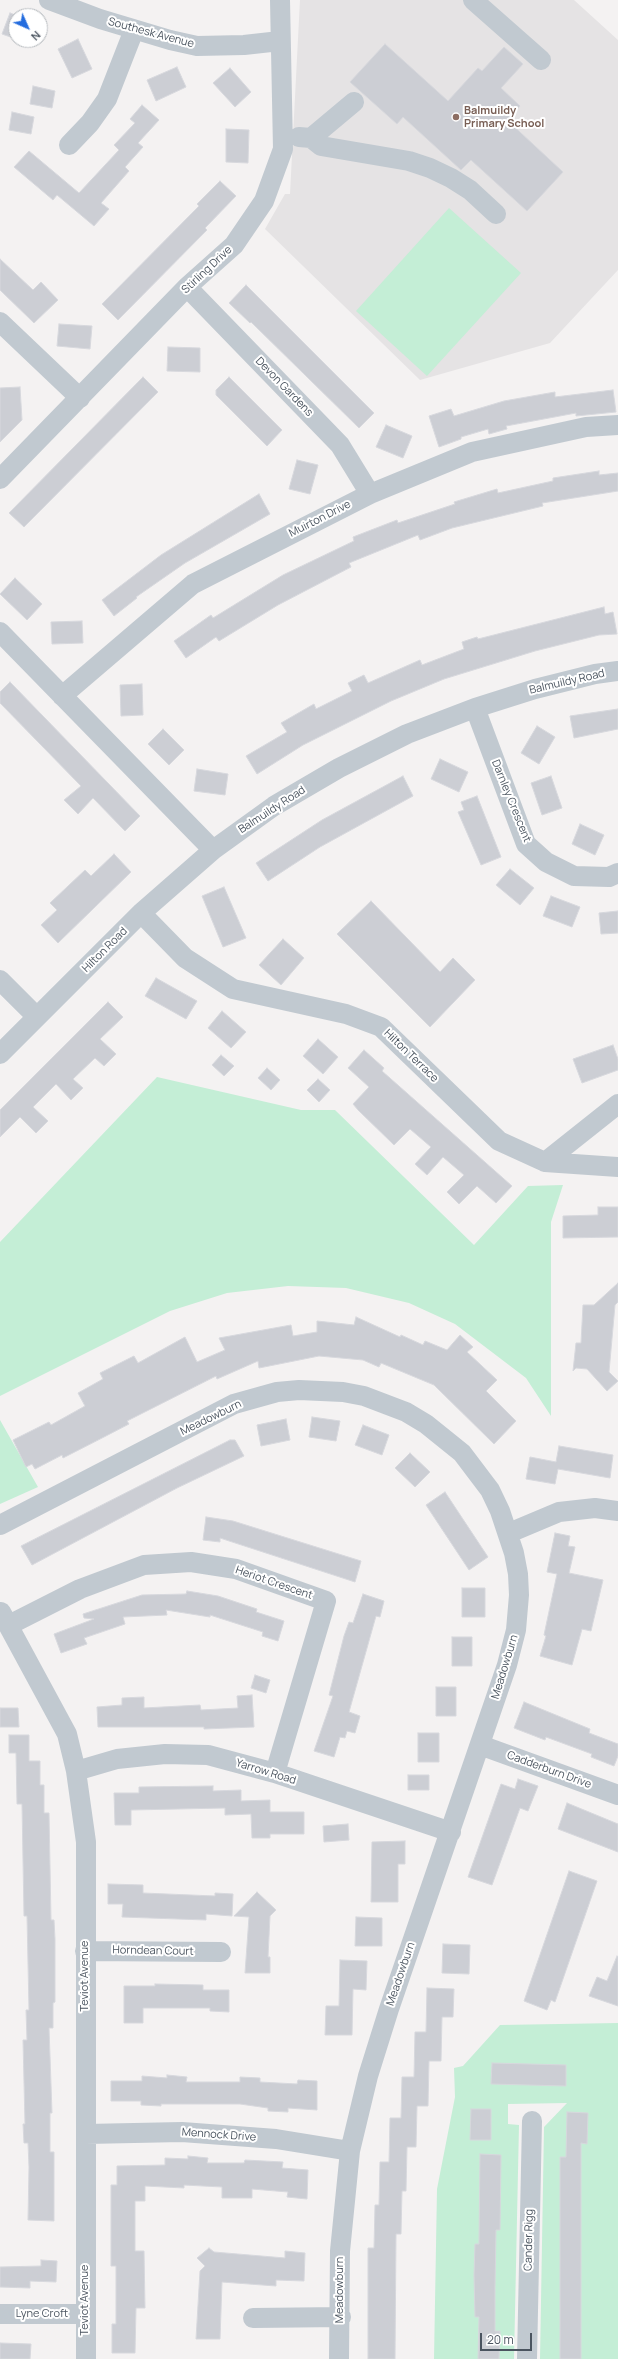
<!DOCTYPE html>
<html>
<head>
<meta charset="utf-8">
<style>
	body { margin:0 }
	#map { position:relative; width:618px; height:2359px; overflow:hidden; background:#f4f2f2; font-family:Manrope,sans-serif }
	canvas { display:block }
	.north { position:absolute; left:8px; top:8px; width:40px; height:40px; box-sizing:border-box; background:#fff; border:1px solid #b7bbbf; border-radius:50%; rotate:135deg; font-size:11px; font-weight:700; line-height:16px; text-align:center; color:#4a545f }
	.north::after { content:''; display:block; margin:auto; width:14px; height:18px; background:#236cde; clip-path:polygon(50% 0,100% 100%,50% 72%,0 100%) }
	.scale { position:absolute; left:480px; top:2333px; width:52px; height:18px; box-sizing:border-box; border:2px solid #4a545f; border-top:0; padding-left:5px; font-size:12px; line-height:14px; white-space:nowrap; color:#4a545f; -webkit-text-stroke:3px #fff; paint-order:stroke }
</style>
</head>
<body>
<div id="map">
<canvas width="618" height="2359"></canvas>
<div class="north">N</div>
<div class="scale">20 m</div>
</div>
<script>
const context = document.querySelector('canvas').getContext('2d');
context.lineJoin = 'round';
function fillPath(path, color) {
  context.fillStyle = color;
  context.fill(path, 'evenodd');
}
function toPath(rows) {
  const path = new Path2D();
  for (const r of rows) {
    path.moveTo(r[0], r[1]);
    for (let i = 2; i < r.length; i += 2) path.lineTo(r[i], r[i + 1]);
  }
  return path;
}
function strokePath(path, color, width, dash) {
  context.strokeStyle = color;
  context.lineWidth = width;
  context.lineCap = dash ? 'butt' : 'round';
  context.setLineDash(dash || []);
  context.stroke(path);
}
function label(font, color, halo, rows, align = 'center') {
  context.font = font + ' Manrope,sans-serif';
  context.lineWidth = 4;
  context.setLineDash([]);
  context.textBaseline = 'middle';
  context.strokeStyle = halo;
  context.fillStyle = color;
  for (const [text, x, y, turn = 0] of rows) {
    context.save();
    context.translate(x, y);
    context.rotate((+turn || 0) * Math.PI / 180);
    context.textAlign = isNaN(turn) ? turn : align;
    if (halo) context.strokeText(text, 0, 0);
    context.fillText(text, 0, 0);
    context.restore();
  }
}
fillPath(toPath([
	[300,0,574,0,618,40,618,270,550,343,420,380,265,229,285,194,290,194]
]), '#e5e3e4');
fillPath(toPath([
	[449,208,521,273,427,376,356,311],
	[157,1077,301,1110,335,1110,474,1245,528,1186,563,1185,551,1222,551,1416,526,1378,455,1324,409,1303,346,1288,288,1286,227,1293,170,1311,0,1396,0,1242],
	[0,1420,38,1487,0,1504],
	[618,2023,618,2359,540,2359,544,2127,567,2103,508,2104,508,2124,519,2125,514,2359,434,2359,437,2189,455,2097,454,2068,463,2066,500,2025]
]), '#c4eed6');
const building = toPath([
	[10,13,18,16,16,16,16,39,2,34,10,13],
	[78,39,92,69,72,78,58,49,78,39],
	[17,40,34,40,32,46,17,40],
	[385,44,448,101,478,68,482,71,504,47,523,64,501,88,520,106,507,120,563,172,527,211,471,160,461,170,403,117,397,124,350,82,385,44],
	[177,67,186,87,156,101,147,80,177,67],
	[230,68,251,92,235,107,213,83,230,68],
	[33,86,55,91,52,108,30,104,33,86],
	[142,105,159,120,138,143,143,147,125,167,129,171,101,203,109,209,94,226,57,195,53,200,14,167,29,151,79,193,119,150,114,145,135,123,130,119,142,105],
	[12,112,34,117,31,134,9,130,12,112],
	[226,129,249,130,248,163,226,162,226,129],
	[220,181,236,196,205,228,207,230,118,320,102,304,199,206,197,204,220,181],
	[0,259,33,290,41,282,58,300,34,323,0,290,0,259],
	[246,285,374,413,359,428,251,322,250,323,229,303,246,285],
	[59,324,92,326,90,349,57,346,59,324],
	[168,347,200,348,200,372,167,371,168,347],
	[143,377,158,392,24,527,9,513,143,377],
	[229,377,282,430,267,446,216,395,216,390,229,377],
	[20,387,22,420,0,442,0,388,20,387],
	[613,390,616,412,576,416,576,413,506,426,507,429,489,434,488,429,461,437,461,439,439,447,429,416,451,409,454,416,504,401,555,392,555,397,613,390],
	[386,425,412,436,403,458,376,447,386,425],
	[297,460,318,465,310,494,289,489,297,460],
	[599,471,599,475,618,473,618,491,542,503,543,506,452,528,420,540,418,535,349,563,351,567,278,605,219,641,216,637,186,658,174,641,211,615,213,618,283,575,354,541,353,537,397,520,398,523,455,504,454,502,497,489,498,493,553,481,553,478,599,471],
	[259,494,270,514,185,563,136,597,137,598,114,616,102,600,161,555,259,494],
	[15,578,42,604,27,620,0,594,15,578],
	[604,607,605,614,613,612,617,634,599,635,535,651,444,679,391,701,303,745,257,774,246,756,287,732,281,723,314,704,316,709,352,691,348,683,364,675,368,683,420,660,422,665,464,649,462,642,477,637,478,639,604,607],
	[82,621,83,643,52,644,51,622,82,621],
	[10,682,140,816,125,831,93,798,78,814,64,800,81,786,0,703,0,692,10,682],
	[142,684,143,715,121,716,120,685,142,684],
	[618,709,618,729,574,738,570,716,618,709],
	[537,726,555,737,539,764,521,753,537,726],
	[163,729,184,750,169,765,148,744,163,729],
	[440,759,468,772,459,792,431,779,440,759],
	[197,769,228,774,225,795,194,791,197,769],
	[403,776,413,796,320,847,268,881,256,863,322,820,403,776],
	[551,776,562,808,542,815,531,783,551,776],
	[477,796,501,857,481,865,458,812,464,810,461,802,477,796],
	[580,824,604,835,595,855,572,844,580,824],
	[114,854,131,872,58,943,41,925,57,910,50,903,85,870,91,876,114,854],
	[510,869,534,888,520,905,496,885,510,869],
	[224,887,246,938,223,947,202,896,224,887],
	[551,896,580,907,572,927,543,916,551,896],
	[371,901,440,972,453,958,475,980,430,1027,337,934,371,901],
	[618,911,618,933,601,934,599,913,618,911],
	[283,939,304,958,281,985,259,965,283,939],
	[156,978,197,1001,186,1019,145,996,156,978],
	[108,1002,123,1017,100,1039,116,1054,104,1066,95,1058,73,1079,83,1088,71,1100,56,1084,33,1107,48,1121,36,1133,20,1117,0,1137,0,1110,108,1002],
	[222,1011,246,1032,231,1048,208,1028,222,1011],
	[318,1039,338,1057,323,1074,303,1056,318,1039],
	[613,1045,618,1059,618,1070,582,1083,573,1059,613,1045],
	[364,1050,384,1068,382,1071,512,1186,496,1203,477,1186,459,1204,447,1192,464,1175,443,1157,427,1175,415,1164,431,1147,410,1129,394,1145,358,1110,353,1104,369,1087,348,1068,364,1050],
	[221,1055,234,1066,224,1076,212,1065,221,1055],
	[267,1068,280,1080,271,1090,258,1078,267,1068],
	[318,1079,330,1090,319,1102,307,1090,318,1079],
	[598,1207,618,1207,618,1237,563,1238,563,1216,598,1215,598,1207],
	[618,1283,618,1302,615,1305,609,1372,618,1381,607,1391,587,1369,576,1368,573,1371,576,1343,581,1343,583,1305,594,1305,618,1283],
	[356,1317,400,1337,401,1335,423,1345,425,1341,447,1350,460,1335,473,1347,467,1352,497,1380,486,1391,516,1421,494,1444,434,1385,381,1363,379,1367,363,1360,319,1356,259,1368,258,1361,217,1379,216,1376,127,1421,129,1424,104,1437,63,1458,62,1455,35,1469,32,1464,26,1467,13,1440,49,1422,51,1425,85,1406,78,1393,103,1379,100,1373,134,1356,138,1363,185,1337,197,1362,225,1350,219,1338,291,1325,293,1336,317,1332,317,1321,354,1325,356,1317],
	[312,1417,340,1421,336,1441,309,1437,312,1417],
	[286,1419,290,1440,261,1446,257,1425,286,1419],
	[363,1425,389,1435,382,1455,355,1445,363,1425],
	[230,1440,235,1440,244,1456,177,1488,32,1565,21,1546,230,1440],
	[559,1446,613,1455,610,1478,558,1469,555,1484,526,1479,530,1457,556,1462,559,1446],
	[410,1453,430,1472,415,1487,395,1468,410,1453],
	[445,1492,488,1557,469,1570,426,1505,445,1492],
	[206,1517,233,1521,361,1561,355,1582,220,1538,220,1542,203,1540,206,1517],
	[555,1533,570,1536,568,1546,575,1547,569,1573,603,1580,591,1631,582,1629,572,1665,540,1656,546,1636,544,1635,557,1574,547,1572,555,1533],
	[462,1588,485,1588,485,1617,462,1617,462,1588],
	[187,1591,218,1596,257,1609,256,1612,284,1621,278,1641,262,1636,263,1632,210,1615,210,1617,166,1610,167,1615,123,1617,125,1624,84,1638,87,1644,61,1653,54,1634,94,1619,84,1618,83,1614,142,1595,186,1594,187,1591],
	[363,1594,384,1601,380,1617,376,1616,349,1712,360,1716,355,1733,347,1731,345,1738,340,1737,334,1757,314,1751,333,1696,329,1695,344,1636,349,1622,353,1623,363,1594],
	[452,1637,472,1637,472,1666,452,1666,452,1637],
	[255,1675,270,1680,266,1693,251,1688,255,1675],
	[436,1687,456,1687,456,1716,436,1716,436,1687],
	[252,1695,254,1727,204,1729,204,1727,98,1727,97,1707,122,1705,122,1698,144,1697,144,1708,200,1705,201,1710,238,1708,237,1696,252,1695],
	[524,1702,590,1729,589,1733,618,1744,618,1756,614,1766,591,1757,592,1754,546,1737,545,1740,514,1728,524,1702],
	[0,1708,18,1708,19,1727,0,1727,0,1708],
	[418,1733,439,1733,439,1762,418,1762,418,1733],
	[9,1735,29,1735,29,1761,40,1761,40,1785,44,1785,44,1813,49,1813,51,1920,54,1920,55,1939,55,2002,53,2003,53,2028,49,2028,52,2113,50,2113,50,2152,54,2152,54,2221,28,2220,29,2167,28,2143,24,2143,23,2124,25,2124,23,2040,27,2040,26,2010,29,2010,27,1916,24,1916,22,1804,17,1804,16,1753,9,1753,9,1735],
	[408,1775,429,1775,429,1790,408,1790,408,1775],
	[518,1779,538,1786,528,1811,520,1808,492,1885,468,1877,501,1784,515,1789,518,1779],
	[213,1786,213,1791,241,1790,241,1801,270,1800,270,1812,304,1812,304,1834,270,1834,270,1838,252,1838,251,1814,225,1815,225,1808,131,1810,131,1825,115,1825,114,1793,139,1793,139,1787,213,1786],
	[567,1803,618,1824,618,1852,558,1829,567,1803],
	[348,1824,349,1840,324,1842,323,1826,348,1824],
	[405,1841,405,1864,398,1864,398,1902,371,1902,372,1842,405,1841],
	[569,1871,597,1881,555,2002,551,2000,547,2010,524,2001,569,1871],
	[108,1884,143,1885,143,1893,215,1896,215,1893,233,1894,232,1916,206,1914,206,1920,122,1917,123,1904,108,1904,108,1884],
	[257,1892,276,1910,270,1916,268,1957,270,1957,270,1973,245,1973,249,1917,234,1916,257,1892],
	[356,1917,382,1918,382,1946,355,1946,356,1917],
	[443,1944,470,1945,469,1974,442,1973,443,1944],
	[617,1956,618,1957,618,2006,589,1996,597,1977,607,1981,617,1956],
	[340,1960,367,1961,366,1990,353,1989,352,2035,325,2035,326,2006,339,2006,340,1960],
	[155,1984,203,1985,203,1990,229,1990,229,2012,210,2011,210,2008,143,2008,143,2023,124,2023,124,1986,155,1986,155,1984],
	[427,1988,454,1989,453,2017,442,2017,441,2061,429,2061,428,2106,417,2106,416,2147,407,2147,406,2191,402,2191,401,2234,396,2234,395,2359,368,2359,368,2248,374,2248,375,2205,379,2205,380,2162,389,2162,390,2118,401,2118,402,2077,414,2077,415,2032,426,2032,427,1988],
	[492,2063,566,2065,566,2086,491,2084,492,2063],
	[167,2075,187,2077,186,2082,240,2082,240,2077,260,2078,260,2082,297,2084,298,2080,317,2081,317,2110,288,2108,288,2112,268,2111,268,2108,240,2104,161,2104,161,2106,141,2105,141,2101,111,2101,111,2081,142,2081,142,2076,167,2078,167,2075],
	[471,2109,491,2109,491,2140,470,2140,471,2109],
	[567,2112,588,2113,587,2144,581,2143,581,2359,560,2359,560,2157,566,2157,567,2112],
	[480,2154,501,2155,500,2230,496,2230,495,2286,495,2331,500,2331,499,2359,478,2359,479,2317,475,2317,474,2275,475,2244,479,2244,480,2154],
	[188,2156,208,2158,207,2163,244,2163,245,2160,283,2162,282,2168,308,2170,307,2199,287,2197,288,2192,252,2189,252,2198,222,2198,222,2187,184,2185,184,2188,145,2186,145,2201,135,2201,135,2251,144,2251,145,2308,136,2308,135,2353,112,2353,112,2324,116,2324,116,2266,111,2266,111,2185,117,2185,117,2166,165,2165,165,2158,188,2159,188,2156],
	[209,2248,214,2252,285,2258,285,2251,305,2253,304,2281,276,2280,276,2286,222,2282,220,2339,196,2339,200,2271,205,2266,197,2258,209,2248],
	[41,2260,57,2261,56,2282,30,2281,30,2288,0,2287,0,2267,41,2266,41,2260],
	[0,2343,31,2344,30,2359,0,2359,0,2343]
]);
fillPath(building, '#ccced4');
strokePath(building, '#d7d8dd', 1);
strokePath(toPath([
	[49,0,100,19,170,40,197,46,244,45,280,41],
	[473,0,541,60],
	[299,137,311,138,354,102],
	[311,138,321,146,409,161,430,168,451,178,470,190,496,214],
	[69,145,90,123,107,99,134,30],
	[187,287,340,445,370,494],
	[0,322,80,398],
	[0,479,187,287,234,245,264,201,283,149,280,0],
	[0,632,213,850],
	[62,696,193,584,370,494,472,452,586,427,618,425],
	[475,708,526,844,546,862,574,876,609,877,618,873],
	[141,913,185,958,233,989,346,1014,381,1027,499,1141,545,1162,618,1167],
	[0,980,37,1017],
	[0,1054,141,913,213,850,274,806,339,768,407,734,475,708,535,689,595,674,618,671],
	[545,1162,618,1104],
	[0,1525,234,1404,277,1392,299,1390,343,1392,364,1396,406,1412,426,1424,462,1453,490,1490,500,1511,514,1553,518,1574,519,1595,516,1630,507,1665,389,2009,368,2076,350,2151,340,2251,339,2359],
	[509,1533,559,1512,595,1508,618,1511],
	[1,1612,67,1734,76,1771,86,1842,86,2359],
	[9,1625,80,1589,144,1565,191,1562,236,1569,326,1601,275,1773],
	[480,1745,618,1795],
	[76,1771,117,1759,165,1754,208,1755,275,1773,451,1832],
	[85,1951,221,1952],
	[86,2134,182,2132,276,2139,350,2151],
	[0,2314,85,2314],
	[253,2318,341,2317],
	[527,2359,532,2121]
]), '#c1c9d0', 20);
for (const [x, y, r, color] of [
	[456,117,4,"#8d6e63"]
]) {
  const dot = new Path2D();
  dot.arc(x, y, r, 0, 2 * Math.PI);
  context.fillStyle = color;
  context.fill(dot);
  strokePath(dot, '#fff', 1.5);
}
label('11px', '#4a545f', '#fff', [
	["Southesk Avenue",151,33,15],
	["Stirling Drive",207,270,-43],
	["Devon Gardens",284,387,46],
	["Muirton Drive",320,519,-27],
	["Balmuildy Road",567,682,-13],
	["Darnley Crescent",511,801,68],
	["Balmuildy Road",272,810,-33],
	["Hilton Road",105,950,-45],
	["Hilton Terrace",411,1056,44],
	["Meadowburn",211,1418,-26],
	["Heriot Crescent",274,1583,19],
	["Meadowburn",505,1667,-73],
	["Cadderburn Drive",549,1770,20],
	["Yarrow Road",266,1772,17],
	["Horndean Court",153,1951,1],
	["Meadowburn",401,1974,-71],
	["Teviot Avenue",85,1976,-90],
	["Mennock Drive",219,2135,4],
	["Cander Rigg",529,2240,-89],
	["Meadowburn",340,2290,-90],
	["Teviot Avenue",85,2300,-90],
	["Lyne Croft",42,2314]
]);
label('bold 11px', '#785e54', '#fff', [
	["Balmuildy",464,111],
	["Primary School",464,124]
], 'left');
</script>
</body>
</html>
